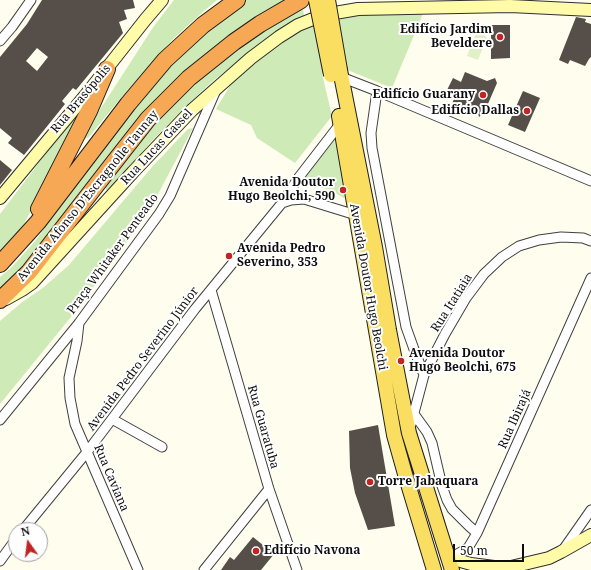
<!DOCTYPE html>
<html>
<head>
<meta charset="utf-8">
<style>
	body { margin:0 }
	#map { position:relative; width:591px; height:570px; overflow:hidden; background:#fffded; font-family:"Noto Serif",serif }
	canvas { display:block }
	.north { position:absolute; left:8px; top:522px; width:40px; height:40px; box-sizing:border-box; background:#fff; border:1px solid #9e9e9e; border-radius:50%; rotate:346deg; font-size:11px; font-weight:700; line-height:16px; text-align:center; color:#0d0d0d }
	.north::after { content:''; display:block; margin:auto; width:14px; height:18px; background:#bf2523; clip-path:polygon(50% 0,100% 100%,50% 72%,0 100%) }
	.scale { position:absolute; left:453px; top:544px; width:71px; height:18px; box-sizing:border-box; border:2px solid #0d0d0d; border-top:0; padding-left:5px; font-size:12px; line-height:14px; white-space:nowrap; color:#0d0d0d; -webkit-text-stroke:3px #fff; paint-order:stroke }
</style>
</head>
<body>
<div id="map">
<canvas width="591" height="570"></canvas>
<div class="north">N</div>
<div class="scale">50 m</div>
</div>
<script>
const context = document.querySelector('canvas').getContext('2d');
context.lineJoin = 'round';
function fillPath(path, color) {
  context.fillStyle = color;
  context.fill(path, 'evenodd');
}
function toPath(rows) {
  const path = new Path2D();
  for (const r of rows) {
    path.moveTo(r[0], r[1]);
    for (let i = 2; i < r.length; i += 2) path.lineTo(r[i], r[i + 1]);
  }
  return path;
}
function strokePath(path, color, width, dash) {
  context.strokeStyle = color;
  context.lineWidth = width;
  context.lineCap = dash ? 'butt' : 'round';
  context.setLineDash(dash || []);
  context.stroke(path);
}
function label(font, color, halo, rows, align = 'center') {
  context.font = font + ' "Noto Serif",serif';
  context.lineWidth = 4;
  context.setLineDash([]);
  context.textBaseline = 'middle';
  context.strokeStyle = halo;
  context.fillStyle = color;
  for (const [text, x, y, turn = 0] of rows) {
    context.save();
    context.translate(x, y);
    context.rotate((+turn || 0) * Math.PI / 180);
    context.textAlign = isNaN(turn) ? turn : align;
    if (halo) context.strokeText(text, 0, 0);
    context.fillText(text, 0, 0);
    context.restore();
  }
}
fillPath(toPath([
	[174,0,217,0,205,10,172,40,115,105,89,137,84,139,83,136,154,26],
	[246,0,283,0,261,13,212,49,179,77,141,115,96,172,42,247,10,280,0,289,0,277,12,267,36,240,121,121,174,59,236,7],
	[303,9,304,16,290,23,269,37,214,80,188,104,149,144,118,181,111,188,106,190,106,187,122,164,149,131,164,114,200,80,250,40,281,20],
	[424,11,392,88,345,69,322,74,332,116,295,163,257,138,251,125,216,109,236,76,278,43,305,25,331,16],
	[79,117,24,224,11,240,0,252,0,214,67,126],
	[193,128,149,211,75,312,0,404,0,321,21,303,44,287,69,265,152,167,188,129],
	[334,138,337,140,348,196,344,198,328,189,313,186,302,186,298,183]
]), '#ceeab6');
fillPath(toPath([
	[476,33,487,37,478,60,467,56]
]), '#e0f1c8');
fillPath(toPath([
	[42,0,133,0,135,8,124,10,127,19,119,22,123,33,76,90,73,88,62,101,65,104,24,155,8,143,12,138,0,128,0,57,27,24],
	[37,48,48,57,37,71,26,61],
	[576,17,586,19,585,22,591,24,591,57,589,59,585,66,570,60,568,64,559,60],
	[491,25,510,25,510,58,491,59],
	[465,72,487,81,495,78,497,83,484,113,479,117,477,110,470,112,452,104,456,94,447,90,453,78,461,82],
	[523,91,540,98,525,132,508,125],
	[0,160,12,170,0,185],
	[378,425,395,526,368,530,355,493,350,468,349,431],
	[253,537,274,554,261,570,221,570,230,557,234,560]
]), '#564f49');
const street = toPath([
	[0,41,12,27,31,0],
	[341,77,377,91,591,181],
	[377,91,371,133,372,148,406,327,415,352,424,375],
	[282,203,291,200,304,199,356,215],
	[211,290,269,489,297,570],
	[79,323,77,341,69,378,70,398,75,424,138,570],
	[414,414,427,432,432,443,442,486,447,500,452,509,469,526,477,533],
	[112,419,162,447],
	[0,420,79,323,159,214,170,196,216,90],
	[410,428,424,375,445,334,466,298,484,274,502,257,519,246,539,240,561,237,583,238,591,241],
	[23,530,87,452,195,309,282,203,299,177,340,124],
	[563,550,591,510],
	[450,558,468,548,477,533,591,278],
	[0,561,16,539],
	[204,570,269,489]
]);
const secondary = toPath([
	[0,198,85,96,145,20,162,0],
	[6,299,22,290,32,283,133,172,192,110,251,58,279,37,298,25,323,15,358,9,510,6,591,10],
	[450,558,471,564,494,567,511,567,549,558,561,552,591,535]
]);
const primary = toPath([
	[340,70,375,247,389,330,409,433,452,570],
	[339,116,394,435,405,474,434,570]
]);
const highway = toPath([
	[39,209,89,111,107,69],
	[0,264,38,222,128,104,165,60,203,25,237,0],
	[0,300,29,272,115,161,148,119,189,78,234,42,260,24,301,0]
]);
strokePath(street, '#404040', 11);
strokePath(secondary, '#2f2f2f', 14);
strokePath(primary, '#1e1e1e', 16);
strokePath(highway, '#1e1e1e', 18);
strokePath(street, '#fff', 9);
strokePath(secondary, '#fffba8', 12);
strokePath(primary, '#fade62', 14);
strokePath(highway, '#f6a854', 16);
const rail = toPath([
	[313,0,329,77]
]);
strokePath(rail, '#bf2523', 4.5);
strokePath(rail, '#fff', 3, [9]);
const primaryBridge = toPath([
	[316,0,331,75],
	[328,0,340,70]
]);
strokePath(primaryBridge, '#1e1e1e', 16, []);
strokePath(primaryBridge, '#fade62', 14);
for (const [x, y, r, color] of [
	[500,37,4,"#bf2523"],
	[483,95,4,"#bf2523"],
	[527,111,4,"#bf2523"],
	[343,190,4,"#bf2523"],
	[229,256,4,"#bf2523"],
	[401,361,4,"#bf2523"],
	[370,482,4,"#bf2523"],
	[256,551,4,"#bf2523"]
]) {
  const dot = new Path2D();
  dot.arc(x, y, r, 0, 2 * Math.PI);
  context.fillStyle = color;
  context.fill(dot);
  strokePath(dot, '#fff', 1.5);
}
label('bold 12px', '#0d0d0d', '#fff', [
	["Edifício Jardim",492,30],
	["Beveldere",492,44],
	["Edifício Guarany",475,95],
	["Edifício Dallas",519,111],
	["Avenida Doutor",335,183],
	["Hugo Beolchi, 590",335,197],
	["Avenida Pedro",237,249,"left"],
	["Severino, 353",237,263,"left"],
	["Avenida Doutor",409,354,"left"],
	["Hugo Beolchi, 675",409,368,"left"],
	["Torre Jabaquara",378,482,"left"],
	["Edifício Navona",264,551,"left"]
], 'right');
label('12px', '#0d0d0d', '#fff', [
	["Rua Brasópolis",81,99,-50],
	["Rua Lucas Gassel",157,147,-47],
	["Avenida Afonso D'Escragnolle Taunay",88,196,-51],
	["Praça Whitaker Penteado",113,254,-54],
	["Avenida Doutor Hugo Beolchi",368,287,80],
	["Rua Itatiaia",452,303,-58],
	["Avenida Pedro Severino Júnior",143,359,-53],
	["Rua Ibirajá",515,419,-66],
	["Rua Guaratuba",263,427,74],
	["Rua Caviana",111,478,67]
]);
</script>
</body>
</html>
